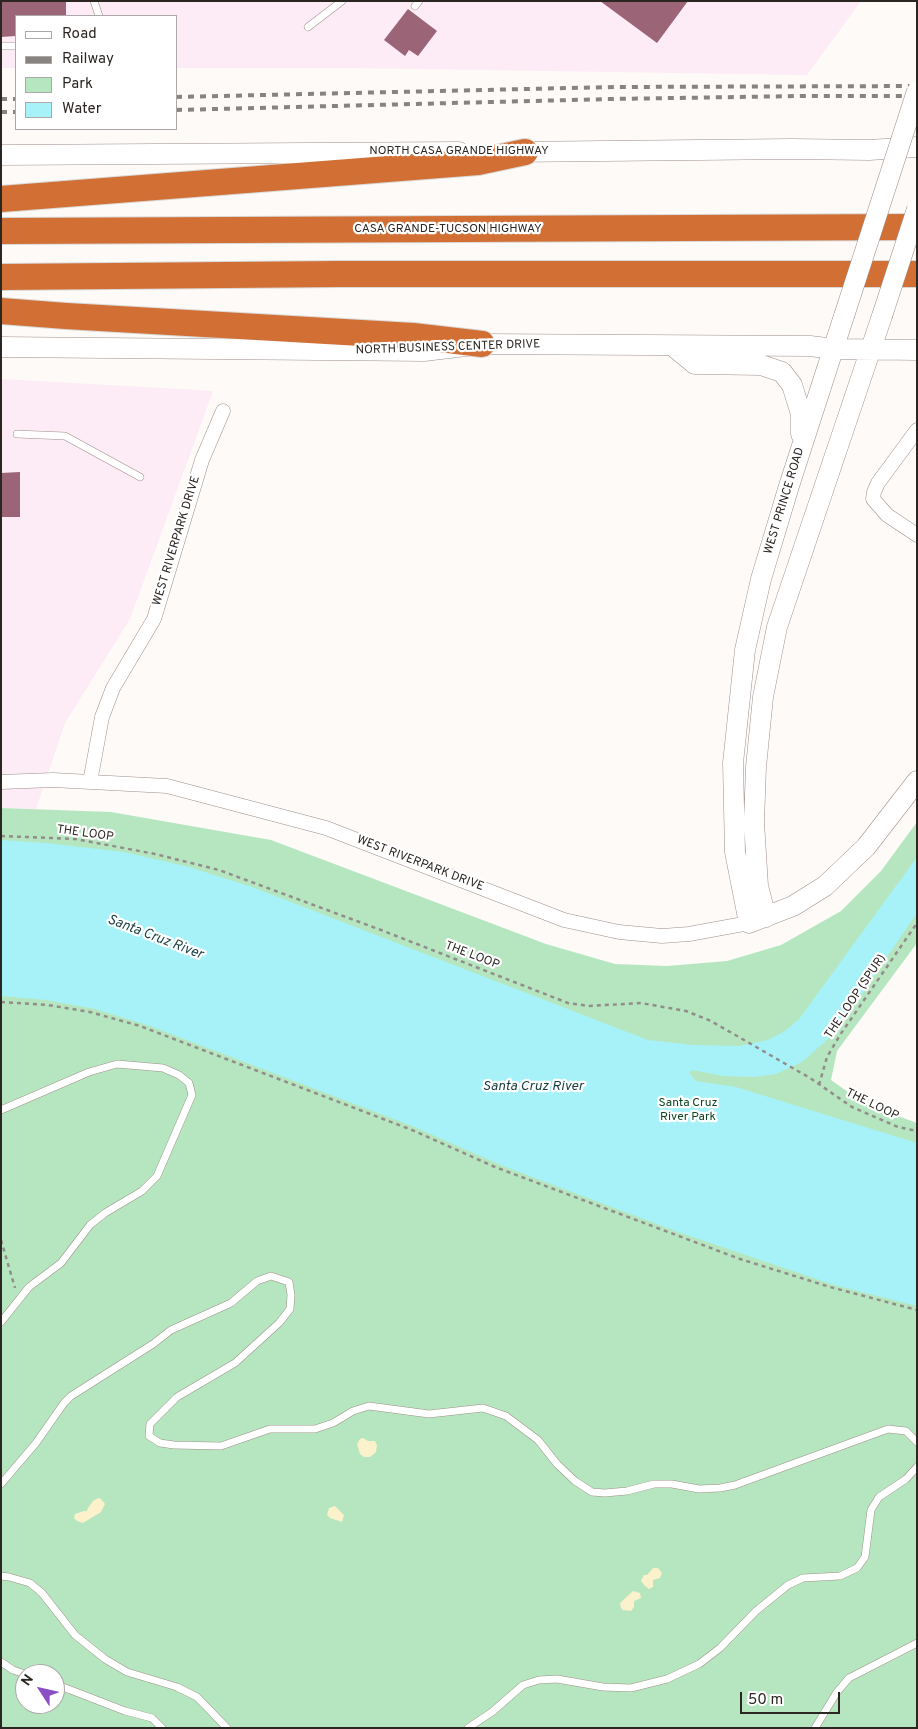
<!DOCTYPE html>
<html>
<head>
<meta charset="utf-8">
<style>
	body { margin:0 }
	#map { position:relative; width:918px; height:1729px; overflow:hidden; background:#fdfaf8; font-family:Overpass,sans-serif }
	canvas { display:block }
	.frame { position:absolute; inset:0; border:2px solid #2c2623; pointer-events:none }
	.legend { position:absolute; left:15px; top:15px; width:162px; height:115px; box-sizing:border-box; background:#fff; border:1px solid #aba8a7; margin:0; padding:6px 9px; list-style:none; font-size:15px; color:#2c2623 }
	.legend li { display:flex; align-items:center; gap:10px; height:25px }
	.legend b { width:25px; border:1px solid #aba8a7 }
	.north { position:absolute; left:15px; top:1664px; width:50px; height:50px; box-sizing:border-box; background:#fff; border:1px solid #aba8a7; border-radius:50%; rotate:305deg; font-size:14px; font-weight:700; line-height:20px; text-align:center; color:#2c2623 }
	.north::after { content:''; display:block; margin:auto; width:18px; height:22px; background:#8b4ec5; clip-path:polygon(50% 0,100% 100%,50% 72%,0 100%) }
	.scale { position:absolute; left:740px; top:1692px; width:100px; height:22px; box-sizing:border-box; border:2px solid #2c2623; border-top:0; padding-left:6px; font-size:15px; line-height:18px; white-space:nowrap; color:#2c2623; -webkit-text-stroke:4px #fff; paint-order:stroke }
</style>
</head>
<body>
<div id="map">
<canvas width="918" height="1729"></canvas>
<div class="frame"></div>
<ul class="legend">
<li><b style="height:6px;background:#fff"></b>Road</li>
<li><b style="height:6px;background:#878380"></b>Railway</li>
<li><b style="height:14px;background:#b6e6bf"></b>Park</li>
<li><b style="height:14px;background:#a6f2f8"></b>Water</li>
</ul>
<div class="north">N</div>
<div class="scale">50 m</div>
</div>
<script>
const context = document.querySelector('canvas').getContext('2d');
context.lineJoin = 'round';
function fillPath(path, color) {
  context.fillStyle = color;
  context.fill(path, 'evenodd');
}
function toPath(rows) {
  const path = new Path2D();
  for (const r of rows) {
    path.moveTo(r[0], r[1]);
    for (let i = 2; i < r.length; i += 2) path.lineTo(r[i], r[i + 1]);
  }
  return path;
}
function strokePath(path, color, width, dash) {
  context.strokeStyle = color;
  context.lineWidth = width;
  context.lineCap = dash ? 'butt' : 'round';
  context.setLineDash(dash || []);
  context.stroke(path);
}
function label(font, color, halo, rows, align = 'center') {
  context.font = font + ' Overpass,sans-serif';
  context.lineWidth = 4.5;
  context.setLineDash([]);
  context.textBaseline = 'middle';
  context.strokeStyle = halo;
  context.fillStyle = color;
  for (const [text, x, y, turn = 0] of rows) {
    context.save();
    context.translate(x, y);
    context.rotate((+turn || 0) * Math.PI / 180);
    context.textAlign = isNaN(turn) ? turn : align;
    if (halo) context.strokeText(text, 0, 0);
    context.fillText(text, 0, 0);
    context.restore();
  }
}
fillPath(toPath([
	[1,1,861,1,807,75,354,68,176,68,176,16,16,16,16,68,1,68],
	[1,379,213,391,130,619,65,723,36,809,1,808]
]), '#fdebf5');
fillPath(toPath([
	[1,808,111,812,271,840,546,944,615,964,667,966,727,961,781,945,841,911,881,871,917,822,917,943,837,1051,831,1080,865,1104,917,1123,917,1728,1,1728],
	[25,1674,55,1674,55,1704,25,1704]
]), '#b6e6bf');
fillPath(toPath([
	[363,1438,368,1441,375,1441,377,1445,376,1452,370,1457,364,1457,360,1454,357,1444,360,1439],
	[98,1498,101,1499,105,1504,101,1512,83,1523,77,1521,74,1518,75,1514,84,1511,87,1511,88,1508,93,1501],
	[335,1506,344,1515,342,1522,330,1518,327,1515,329,1508],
	[653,1568,658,1568,662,1573,660,1578,653,1580,653,1587,649,1589,645,1586,641,1581,644,1575,647,1575],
	[633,1591,640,1593,641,1598,634,1601,634,1607,631,1611,623,1610,621,1608,620,1603]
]), '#fbf1cb');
fillPath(toPath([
	[1,840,46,843,124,852,189,867,252,887,648,1040,693,1045,739,1046,768,1040,785,1031,799,1019,917,857,917,913,848,1014,828,1039,802,1062,776,1074,754,1077,723,1076,692,1070,689,1073,696,1081,736,1087,917,1143,917,1306,834,1285,678,1232,503,1166,412,1126,150,1026,95,1009,46,1000,1,996]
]), '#a6f2f8');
fillPath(toPath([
	[1,1,66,1,66,16,16,16,16,36,1,37],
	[600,1,688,1,657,43],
	[408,9,437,31,418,56,409,50,405,56,384,40],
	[20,472,20,517,1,517,1,473]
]), '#9c6477');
const lane = toPath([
	[94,1,99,16],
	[415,6,419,1],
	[308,27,342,1],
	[1,46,16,46],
	[17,434,65,436,140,477],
	[1,1110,89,1072,117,1064,163,1068,179,1075,189,1083,192,1095,157,1176,142,1191,105,1213,90,1225,61,1263,29,1287,1,1322],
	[1,1484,36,1443,64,1403,71,1396,153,1344,171,1330,231,1303,257,1281,271,1276,289,1282,291,1295,290,1309,279,1323,235,1363,177,1397,150,1424,149,1436,160,1443,174,1445,221,1446,270,1429,315,1429,333,1423,353,1411,369,1406,429,1414,483,1408,506,1416,538,1440,557,1464,575,1481,592,1492,605,1493,627,1491,654,1484,672,1484,699,1489,720,1488,735,1485,888,1429,906,1431,917,1442],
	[1,1576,9,1577,30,1583,42,1593,75,1635,105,1659,127,1672,177,1687,197,1697,227,1728],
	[1,1662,13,1670,25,1674],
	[55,1684,125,1711,152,1718,162,1728],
	[468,1728,492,1712,523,1685,539,1680,557,1679,603,1687,631,1688,667,1679,699,1664,720,1648,756,1611,788,1585,803,1578,840,1576,857,1568,865,1557,871,1510,879,1497,906,1479,917,1467],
	[815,1728,837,1692,849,1678,917,1643]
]);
const street = toPath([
	[917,430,878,483,874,492,873,499,887,515,917,535],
	[1,782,53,780,167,786,326,828,564,920,619,932,662,936,689,934,749,923],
	[90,782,102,717,113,688,154,619,202,460,223,411]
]);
const secondary = toPath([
	[511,152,792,149,869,150,917,147],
	[1,155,459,152],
	[844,316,789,486,761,579,745,650,733,763,735,852,749,923,793,906,825,886,866,847,917,781],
	[673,346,695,364,761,365,782,372,792,385,801,414,801,434],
	[1,347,424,351,482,344,810,346,834,349,917,350],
	[766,917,758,886,754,822,756,767,763,697,777,627,882,316]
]);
const highway = toPath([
	[1,199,478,162,525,152],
	[1,231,917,227],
	[1,277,339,274,917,274],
	[1,311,66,316,413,336,482,344]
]);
strokePath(lane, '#9e8f89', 8);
strokePath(street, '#9e8f89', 15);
strokePath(secondary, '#9e8f89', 21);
strokePath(highway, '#d9d8d7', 28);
strokePath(toPath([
	[1,836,76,839,155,854,219,870,381,930,568,1003,589,1006,641,1003,686,1011,711,1021,810,1078,852,1107,898,1127,917,1131],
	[1,1002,48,1005,90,1012,140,1026,412,1130,495,1167,740,1259,830,1287,917,1310],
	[819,1085,827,1057,840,1035,917,923],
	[1,1240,15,1288]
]), '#928d8b', 2.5, [4, 4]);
strokePath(lane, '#fff', 7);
strokePath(street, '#fff', 14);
strokePath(secondary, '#fff', 20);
strokePath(highway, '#d16f34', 26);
strokePath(toPath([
	[176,97,614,87,917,86],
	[1,99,16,99],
	[176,110,611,99,801,96,917,96],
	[1,112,16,112]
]), '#878380', 4, [6, 6]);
const secondaryBridge = toPath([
	[844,316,917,91],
	[882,316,917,209]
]);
strokePath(secondaryBridge, '#9e8f89', 21, []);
strokePath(secondaryBridge, '#fff', 20);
label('12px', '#2c2623', '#fff', [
	["NORTH CASA GRANDE HIGHWAY",459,152],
	["CASA GRANDE-TUCSON HIGHWAY",448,230],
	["NORTH BUSINESS CENTER DRIVE",448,348,-2],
	["WEST PRINCE ROAD",785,501,-73],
	["WEST RIVERPARK DRIVE",177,541,-73],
	["THE LOOP",85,834,8],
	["WEST RIVERPARK DRIVE",420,864,21],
	["THE LOOP",472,956,21],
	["THE LOOP (SPUR)",856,997,-56],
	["THE LOOP",872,1105,26]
]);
label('12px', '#0b431f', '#fff', [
	["Santa Cruz",688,1104],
	["River Park",688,1118]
]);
label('italic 14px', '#193e41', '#fff', [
	["Santa Cruz River",155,938,21],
	["Santa Cruz River",533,1087]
]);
</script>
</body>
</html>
